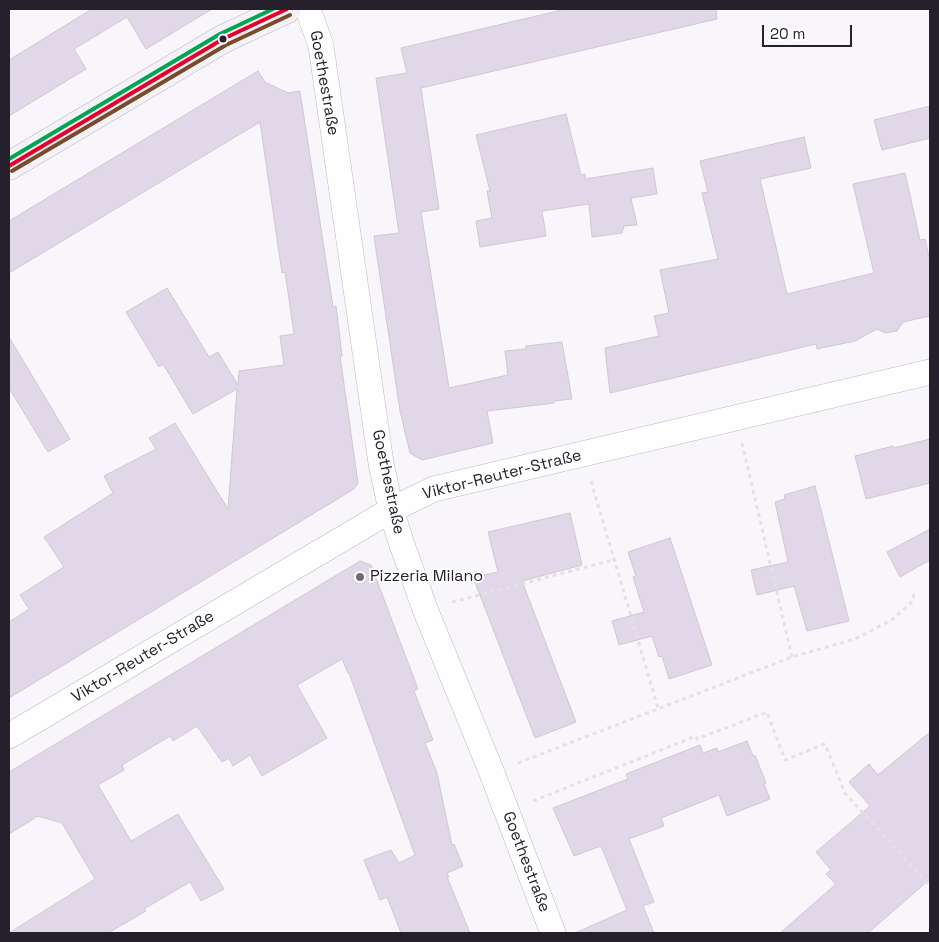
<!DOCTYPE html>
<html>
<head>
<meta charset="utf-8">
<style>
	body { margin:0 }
	#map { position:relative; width:939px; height:942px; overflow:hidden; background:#f8f5fb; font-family:"Space Grotesk",sans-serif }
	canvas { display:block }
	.frame { position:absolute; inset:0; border:10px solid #25202b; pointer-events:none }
	.scale { position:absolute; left:762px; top:25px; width:90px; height:22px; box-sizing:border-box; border:2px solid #25202b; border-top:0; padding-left:6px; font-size:15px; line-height:18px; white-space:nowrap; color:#25202b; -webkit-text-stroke:4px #fff; paint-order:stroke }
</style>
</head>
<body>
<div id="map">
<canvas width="939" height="942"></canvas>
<div class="frame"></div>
<div class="scale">20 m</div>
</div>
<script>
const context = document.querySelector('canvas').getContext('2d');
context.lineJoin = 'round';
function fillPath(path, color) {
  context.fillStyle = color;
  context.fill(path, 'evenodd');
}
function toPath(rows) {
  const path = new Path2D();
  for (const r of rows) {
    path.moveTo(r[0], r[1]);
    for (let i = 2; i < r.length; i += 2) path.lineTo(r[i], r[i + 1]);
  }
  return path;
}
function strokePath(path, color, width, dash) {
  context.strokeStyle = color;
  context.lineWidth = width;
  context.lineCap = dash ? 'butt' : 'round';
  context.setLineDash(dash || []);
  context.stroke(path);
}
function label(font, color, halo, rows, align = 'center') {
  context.font = font + ' "Space Grotesk",sans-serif';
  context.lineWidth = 4;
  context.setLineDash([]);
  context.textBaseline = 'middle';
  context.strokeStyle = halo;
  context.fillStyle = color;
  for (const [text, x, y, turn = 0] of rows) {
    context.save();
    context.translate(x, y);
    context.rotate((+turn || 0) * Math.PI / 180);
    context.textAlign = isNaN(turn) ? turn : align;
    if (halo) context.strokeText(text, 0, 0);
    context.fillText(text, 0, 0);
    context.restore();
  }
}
const building = toPath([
	[92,9,212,9,146,49,127,17,74,49,86,69,9,116,9,60,92,9],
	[566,9,716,9,717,19,421,88,439,209,421,212,449,388,508,375,505,351,526,349,526,346,562,342,572,399,554,401,554,403,487,411,493,443,422,460,410,453,400,411,374,236,399,233,376,78,407,73,401,48,566,9],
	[258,71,265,82,288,93,300,91,333,307,336,306,342,356,340,356,358,483,354,489,9,698,9,622,29,609,20,595,64,567,44,537,113,493,104,476,156,449,149,438,175,423,228,509,237,389,193,414,163,364,159,367,126,312,167,288,209,357,218,352,238,385,239,371,284,365,280,336,294,334,285,272,282,273,260,122,9,273,9,221,258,71],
	[930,106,930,138,882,150,874,120,930,106],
	[566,114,581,175,585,174,585,179,653,168,657,194,631,198,637,225,624,226,622,233,592,237,589,204,542,211,546,236,480,247,476,221,492,218,487,191,490,191,476,135,566,114],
	[804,137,811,168,760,179,787,294,874,273,853,184,905,173,920,240,925,239,930,261,930,316,903,322,897,331,885,333,877,329,855,341,817,349,816,344,610,393,605,348,659,336,654,316,669,313,660,270,718,259,702,193,708,192,700,161,804,137],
	[9,337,70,439,48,452,9,388,9,337],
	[930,439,930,483,866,499,855,456,893,446,894,448,930,439],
	[815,486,849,621,807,631,794,586,757,595,751,570,788,562,775,502,785,499,784,495,815,486],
	[570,513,582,565,522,581,576,722,535,738,473,577,498,572,488,532,570,513],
	[930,529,930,560,900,577,887,552,930,529],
	[670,538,712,665,669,679,662,656,659,657,652,636,619,645,612,621,644,612,633,577,636,576,628,552,670,538],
	[360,561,371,565,418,689,414,691,433,740,425,743,437,773,452,845,454,844,463,866,447,873,449,877,447,877,470,933,401,933,387,897,380,900,364,860,391,850,399,863,415,855,349,673,348,673,342,659,297,685,327,738,262,776,250,755,233,766,229,758,222,762,197,726,173,741,170,736,122,765,124,770,98,785,131,841,178,814,224,889,201,901,190,882,144,909,146,911,108,933,9,933,95,879,62,823,38,816,9,834,9,772,360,561],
	[930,732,930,879,868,933,780,933,836,884,826,874,831,870,816,852,870,806,849,782,869,764,878,775,930,732],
	[747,741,753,756,755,755,766,783,764,784,770,799,727,816,719,795,661,818,664,826,629,839,654,902,643,906,654,933,575,933,627,910,601,846,574,856,553,808,628,779,626,774,700,745,703,753,717,748,718,752,747,741]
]);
fillPath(building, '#e0d8e8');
strokePath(building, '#cdc8d1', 1);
const street = toPath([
	[308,9,321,46,381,463,391,510,401,542,425,609,492,773,553,933],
	[9,736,391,510,434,489,930,372]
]);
const secondary = toPath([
	[9,166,223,39,287,9]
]);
strokePath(street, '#bdb9c1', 26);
strokePath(secondary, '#bdb9c1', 29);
strokePath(toPath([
	[742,443,792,657],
	[591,481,658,708],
	[452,602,613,560],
	[518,763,792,657,855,639,893,619,913,601,914,592],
	[533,801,696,736,697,739,767,712,785,760,825,744,845,793,930,887]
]), '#e3e1e4', 3, [4, 4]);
strokePath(street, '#fefefe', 25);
strokePath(secondary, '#f5f2f7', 28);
strokePath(toPath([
	[9,166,223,39,287,9]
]), '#e4002b', 4);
strokePath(toPath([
	[12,171,226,45,290,15]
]), '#7a4b2a', 4);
strokePath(toPath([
	[9,159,220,34,273,9]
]), '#00a651', 4);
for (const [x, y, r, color] of [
	[223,39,4.5,"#25202b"],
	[360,577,5,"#6f6b74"]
]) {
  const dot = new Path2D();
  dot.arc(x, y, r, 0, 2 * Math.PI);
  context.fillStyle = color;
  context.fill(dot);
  strokePath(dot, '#fff', 2);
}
label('16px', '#25202b', '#fff', [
	["Goethestraße",324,83,80],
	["Viktor-Reuter-Straße",502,475,-14],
	["Goethestraße",388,482,78],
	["Viktor-Reuter-Straße",143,657,-31],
	["Goethestraße",526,862,69]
]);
label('16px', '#25202b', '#fff', [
	["Pizzeria Milano",370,577]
], 'left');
</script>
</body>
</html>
